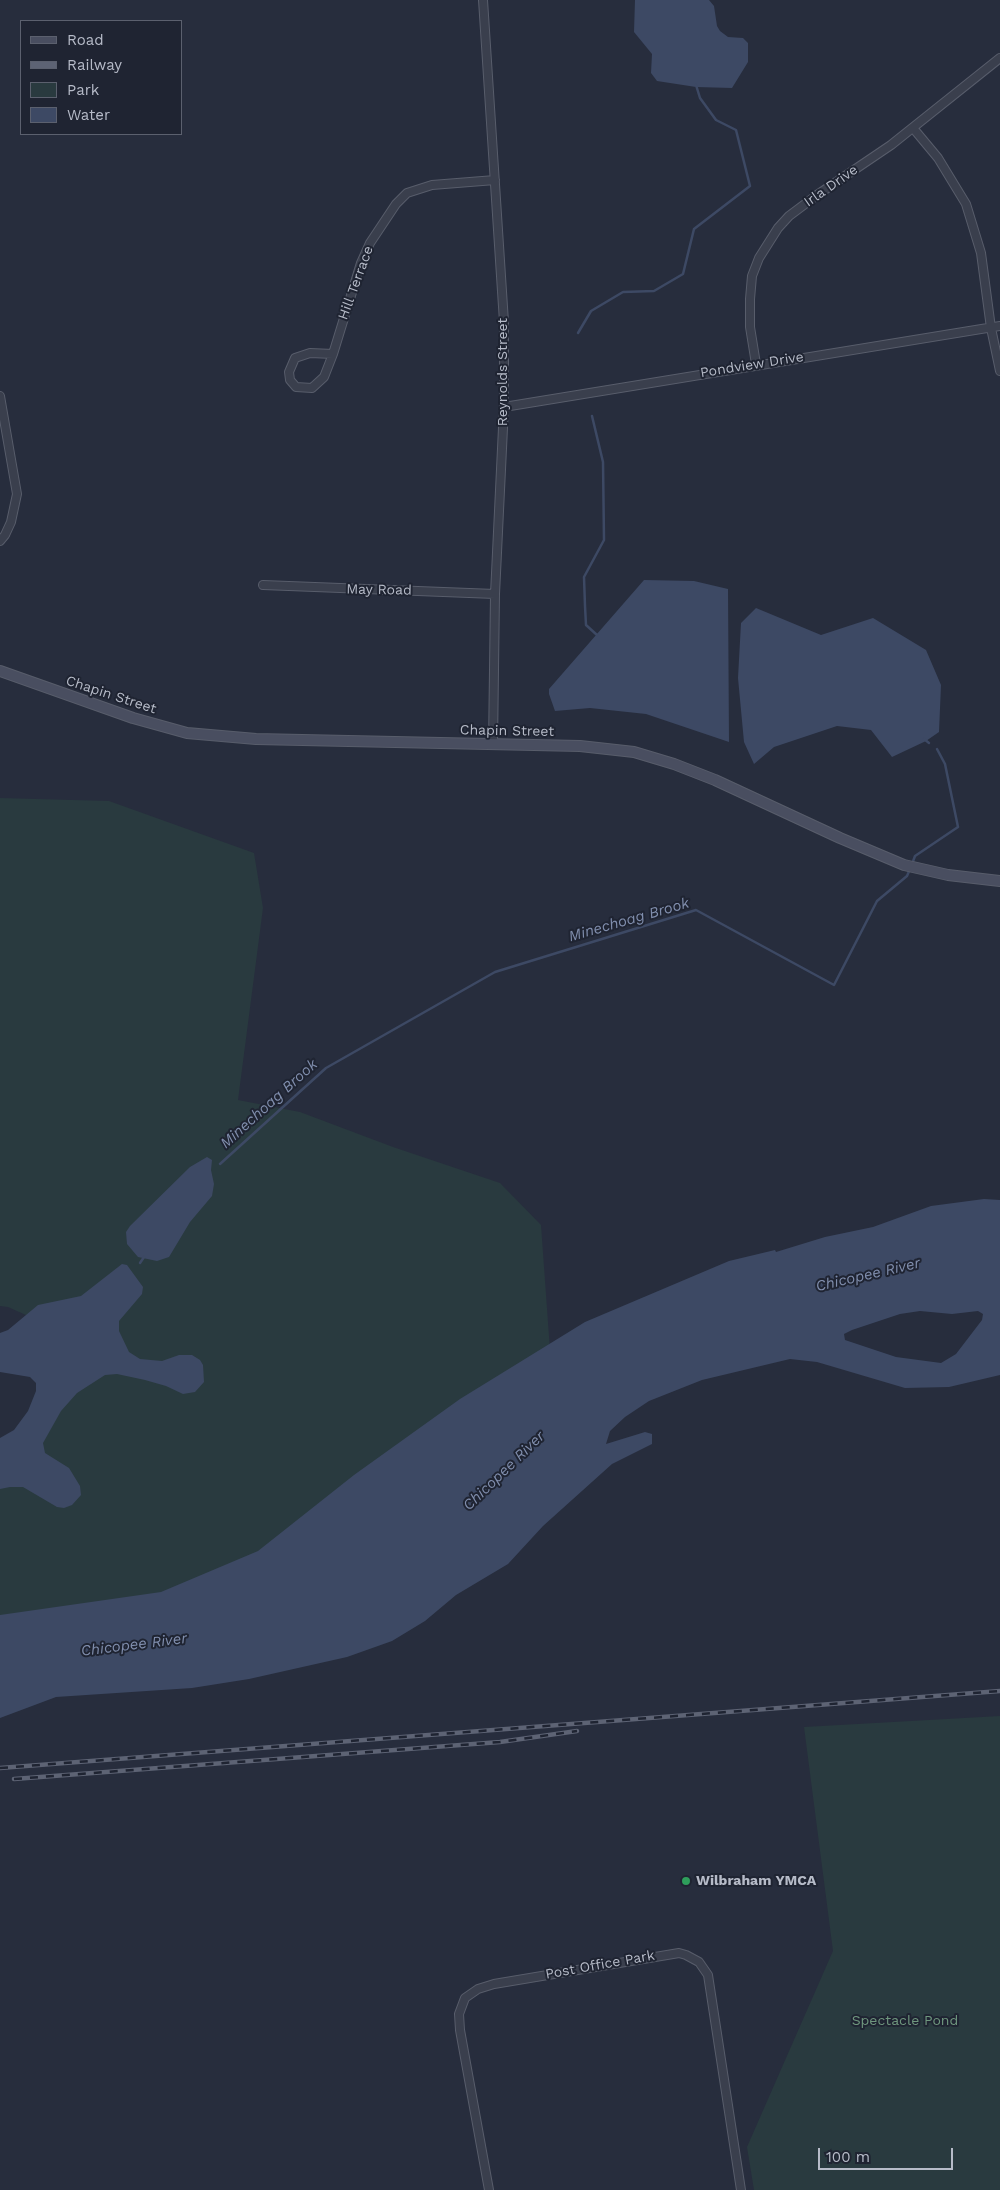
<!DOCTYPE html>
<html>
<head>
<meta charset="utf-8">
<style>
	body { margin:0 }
	#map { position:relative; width:1000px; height:2190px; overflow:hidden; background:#272d3d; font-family:"Work Sans",sans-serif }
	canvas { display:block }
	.legend { position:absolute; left:20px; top:20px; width:162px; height:115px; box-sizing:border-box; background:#1f2432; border:1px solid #5b606e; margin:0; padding:6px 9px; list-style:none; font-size:15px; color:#b6bbc8 }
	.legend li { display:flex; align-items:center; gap:10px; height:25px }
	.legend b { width:25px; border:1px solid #5b606e }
	.scale { position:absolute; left:818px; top:2148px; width:135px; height:22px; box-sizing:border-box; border:2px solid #b6bbc8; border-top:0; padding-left:6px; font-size:15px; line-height:18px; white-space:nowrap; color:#b6bbc8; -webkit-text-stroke:4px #1f2432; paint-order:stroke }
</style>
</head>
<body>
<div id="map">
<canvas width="1000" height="2190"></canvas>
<ul class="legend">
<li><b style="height:6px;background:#494e60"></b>Road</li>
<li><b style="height:6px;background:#5d6374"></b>Railway</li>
<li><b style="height:14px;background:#293a3f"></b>Park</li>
<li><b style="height:14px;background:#3d4964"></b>Water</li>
</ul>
<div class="scale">100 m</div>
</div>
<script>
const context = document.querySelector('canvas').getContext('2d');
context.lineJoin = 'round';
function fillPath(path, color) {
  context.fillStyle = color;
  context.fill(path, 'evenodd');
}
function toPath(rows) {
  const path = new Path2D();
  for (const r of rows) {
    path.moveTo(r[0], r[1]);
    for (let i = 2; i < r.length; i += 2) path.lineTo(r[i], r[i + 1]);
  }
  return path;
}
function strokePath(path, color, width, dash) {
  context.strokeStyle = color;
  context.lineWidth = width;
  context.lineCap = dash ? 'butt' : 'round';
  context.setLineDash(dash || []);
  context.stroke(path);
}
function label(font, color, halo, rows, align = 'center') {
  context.font = font + ' "Work Sans",sans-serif';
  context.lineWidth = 4;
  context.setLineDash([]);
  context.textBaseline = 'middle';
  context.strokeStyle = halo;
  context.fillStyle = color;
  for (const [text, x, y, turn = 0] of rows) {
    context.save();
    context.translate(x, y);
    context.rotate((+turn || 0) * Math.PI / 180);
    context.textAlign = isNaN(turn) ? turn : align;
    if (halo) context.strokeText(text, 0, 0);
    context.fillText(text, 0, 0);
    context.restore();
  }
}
fillPath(toPath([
	[0,798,109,801,254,853,263,908,238,1100,300,1112,393,1147,500,1183,541,1225,550,1350,209,1590,0,1624,0,1468,32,1435,64,1332,8,1307,0,1306],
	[1000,1716,1000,2190,754,2190,747,2147,833,1951,804,1727]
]), '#293a3f');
fillPath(toPath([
	[635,0,709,0,714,6,717,26,720,31,728,37,743,38,748,43,748,62,732,88,696,87,657,81,651,73,652,54,634,32],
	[644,580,694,581,728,589,729,742,646,714,590,708,555,711,549,694,549,689],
	[756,608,821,635,873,618,926,650,941,685,939,732,926,741,892,757,871,730,837,726,774,747,754,764,744,742,738,678,741,623],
	[207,1157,212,1160,211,1170,214,1184,212,1196,190,1222,169,1257,157,1261,138,1257,127,1244,126,1232,130,1226,190,1167],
	[984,1199,1000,1200,1000,1375,949,1387,905,1388,817,1362,790,1359,702,1380,649,1401,625,1417,610,1431,606,1444,645,1432,652,1434,652,1444,612,1464,543,1526,508,1564,456,1595,425,1621,392,1641,347,1657,249,1679,192,1688,56,1697,0,1718,0,1615,161,1592,258,1551,354,1475,460,1399,585,1322,729,1261,775,1250,776,1252,825,1237,873,1227,931,1206],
	[920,1311,952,1314,978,1311,983,1314,982,1320,956,1354,941,1363,896,1357,845,1340,844,1334,852,1330,900,1314],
	[122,1264,127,1265,143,1287,142,1294,119,1321,119,1331,129,1352,140,1359,162,1361,179,1355,192,1355,200,1360,203,1365,204,1382,195,1392,183,1394,166,1386,145,1380,117,1374,105,1375,77,1393,61,1411,43,1443,45,1453,69,1468,80,1486,81,1495,72,1505,64,1508,57,1507,23,1487,10,1487,0,1489,0,1438,14,1430,28,1411,36,1391,36,1383,30,1377,0,1372,0,1333,8,1330,38,1305,81,1296]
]), '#3d4964');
strokePath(toPath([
	[578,333,591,311,623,292,654,291,683,274,694,229,750,186,736,130,716,120,700,98,696,85],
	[592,416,603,462,604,540,584,577,585,606,586,625,597,635],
	[924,739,929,743],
	[912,864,915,856,958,827,945,764,937,749],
	[220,1164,326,1068,495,972,696,910,834,985,877,901,907,876,910,869],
	[140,1263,144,1257]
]), '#3d4964', 2.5);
const minor = toPath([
	[483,0,504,322,504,407,495,594,493,745],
	[913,128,938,158,966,204,981,253,991,328,1000,371],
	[333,354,324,377,312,388,296,387,290,380,289,372,295,358,310,353,333,354,361,263,370,243,396,204,407,193,432,185,495,180],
	[756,364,750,327,750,299,752,276,759,258,778,228,789,216,817,195,891,145,1000,58],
	[0,396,17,494,11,522,5,535,0,541],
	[504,407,1000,326],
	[263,585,495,594],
	[489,2190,460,2030,459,2014,465,1998,478,1989,494,1984,679,1953,686,1955,699,1962,708,1975,741,2190]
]);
const secondary = toPath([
	[0,671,133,718,187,733,256,739,580,746,634,752,674,764,715,780,840,838,904,865,948,875,1000,881]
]);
strokePath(minor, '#585d6b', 10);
strokePath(secondary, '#585d6b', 12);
strokePath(minor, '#3a3f4d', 8);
strokePath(secondary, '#494e60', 10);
const rail = toPath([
	[0,1768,1000,1691],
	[14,1779,500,1742,577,1731]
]);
strokePath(rail, '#5d6374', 4.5);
strokePath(rail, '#1f2432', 2.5, [8]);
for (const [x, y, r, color] of [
	[686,1881,5,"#2e9e5b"]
]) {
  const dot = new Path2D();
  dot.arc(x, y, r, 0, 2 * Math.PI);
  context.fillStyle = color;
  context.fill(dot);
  strokePath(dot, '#1f2432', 2);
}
label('14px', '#b6bbc8', '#1f2432', [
	["Irla Drive",831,186,-35],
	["Hill Terrace",356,283,-70],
	["Pondview Drive",752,365,-9],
	["Reynolds Street",503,372,-90],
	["May Road",379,590,1],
	["Chapin Street",111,695,18],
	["Chapin Street",507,731,1],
	["Post Office Park",600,1965,-10]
]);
label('bold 14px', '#b6bbc8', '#1f2432', [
	["Wilbraham YMCA",696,1881]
], 'left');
label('14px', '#6f977e', '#1f2432', [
	["Spectacle Pond",905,2021]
]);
label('italic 15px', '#808ead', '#1f2432', [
	["Minechoag Brook",629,920,-16],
	["Minechoag Brook",269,1104,-42],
	["Chicopee River",868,1275,-13],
	["Chicopee River",504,1471,-44],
	["Chicopee River",134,1645,-7]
]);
</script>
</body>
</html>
